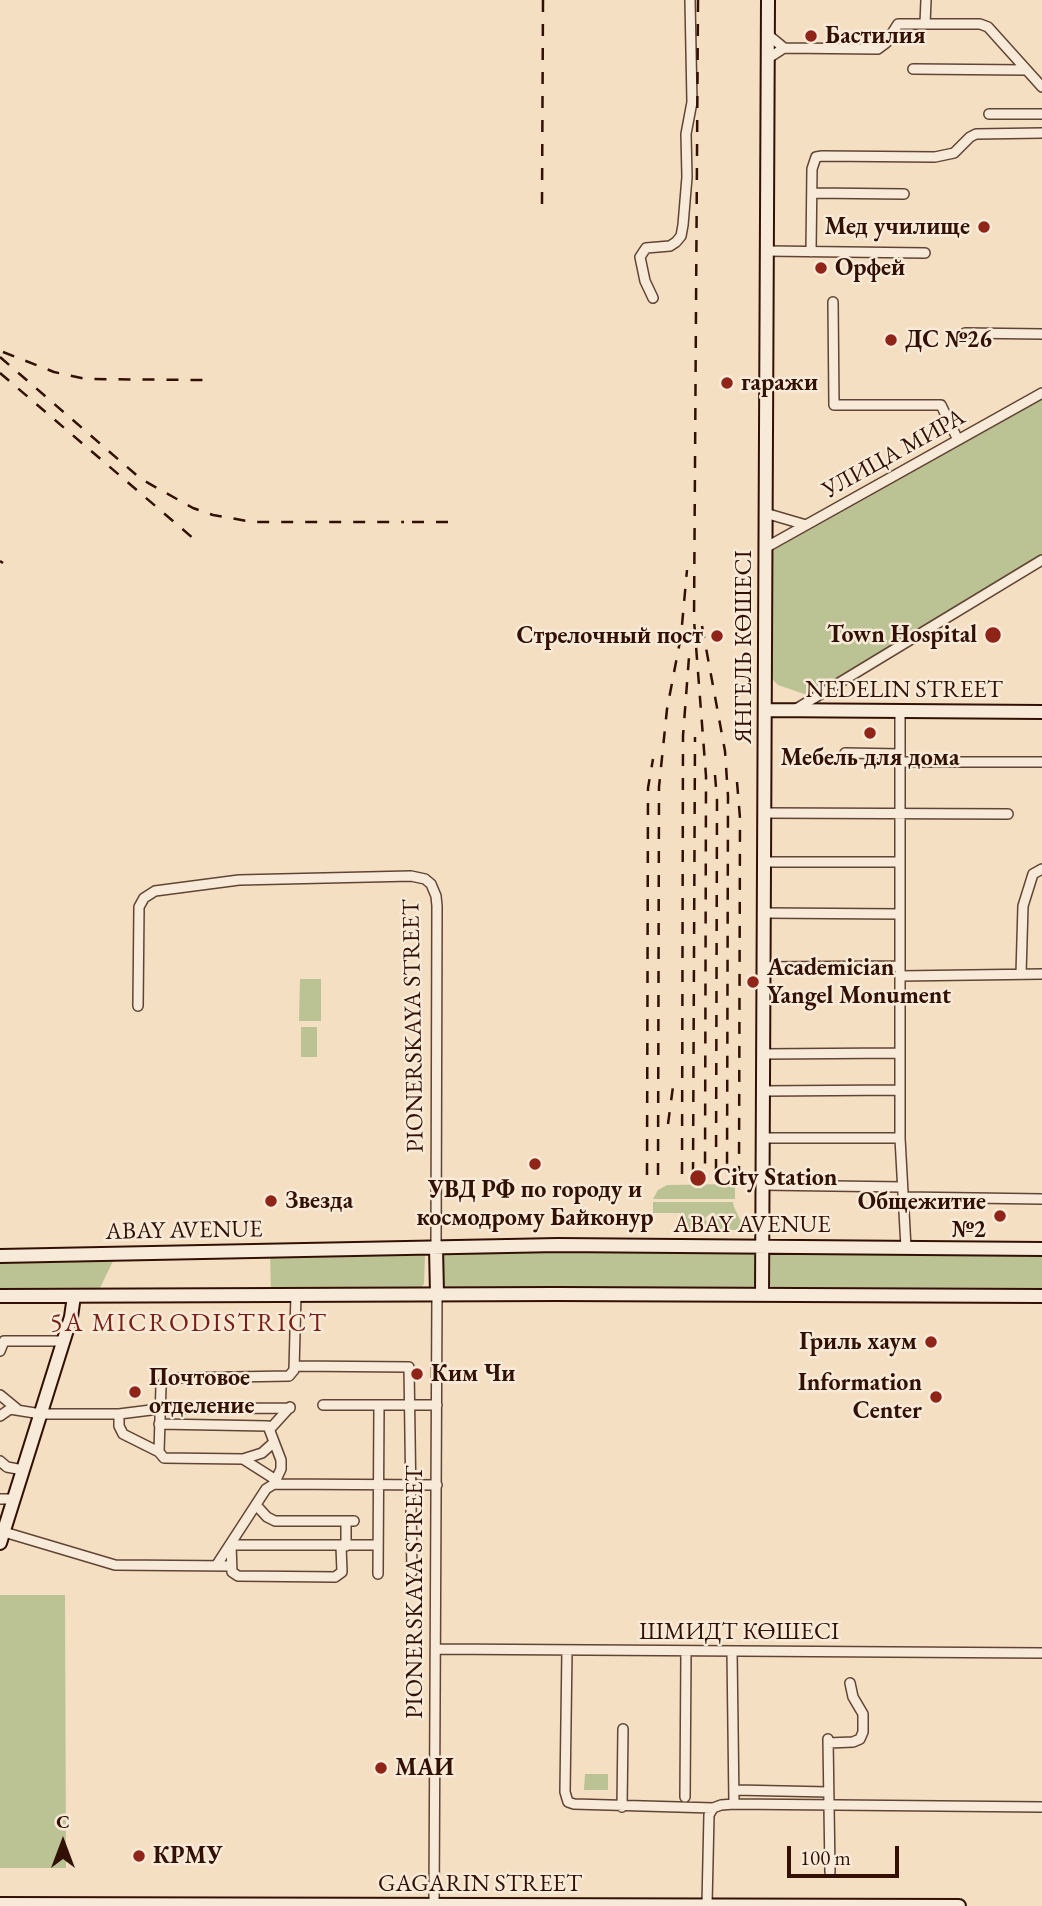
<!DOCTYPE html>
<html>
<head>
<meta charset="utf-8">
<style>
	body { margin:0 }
	#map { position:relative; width:1042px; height:1906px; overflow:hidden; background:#f4dfc3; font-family:"EB Garamond",serif }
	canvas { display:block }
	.north { position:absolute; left:28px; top:1808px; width:70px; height:70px; -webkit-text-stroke:5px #f8ead8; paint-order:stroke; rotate:0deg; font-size:19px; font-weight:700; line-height:28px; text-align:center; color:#321104 }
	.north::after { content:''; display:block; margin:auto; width:24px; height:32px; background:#321104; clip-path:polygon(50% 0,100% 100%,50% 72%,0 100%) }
	.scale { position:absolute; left:787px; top:1846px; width:112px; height:32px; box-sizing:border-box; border:4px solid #321104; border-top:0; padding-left:9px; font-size:21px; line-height:24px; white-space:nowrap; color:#321104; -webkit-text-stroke:5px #f8ead8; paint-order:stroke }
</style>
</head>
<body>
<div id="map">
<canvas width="1042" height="1906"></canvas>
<div class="north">С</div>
<div class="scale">100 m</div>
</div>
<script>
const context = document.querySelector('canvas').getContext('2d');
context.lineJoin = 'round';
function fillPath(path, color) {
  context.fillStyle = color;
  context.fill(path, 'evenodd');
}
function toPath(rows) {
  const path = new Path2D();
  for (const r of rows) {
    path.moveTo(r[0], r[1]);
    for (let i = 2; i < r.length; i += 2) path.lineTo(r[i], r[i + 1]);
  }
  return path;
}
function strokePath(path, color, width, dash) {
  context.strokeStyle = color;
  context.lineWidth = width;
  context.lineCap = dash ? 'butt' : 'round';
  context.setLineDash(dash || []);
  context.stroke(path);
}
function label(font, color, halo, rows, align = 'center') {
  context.font = font + ' "EB Garamond",serif';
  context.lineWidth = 5;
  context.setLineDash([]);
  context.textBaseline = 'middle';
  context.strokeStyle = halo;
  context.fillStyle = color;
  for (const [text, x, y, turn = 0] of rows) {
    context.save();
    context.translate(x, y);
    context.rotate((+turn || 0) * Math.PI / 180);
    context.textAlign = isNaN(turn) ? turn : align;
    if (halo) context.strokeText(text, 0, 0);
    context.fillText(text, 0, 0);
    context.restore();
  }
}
fillPath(toPath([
	[1042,399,1042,554,810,696,778,685,770,677,770,555,772,551],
	[300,979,321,979,321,1021,299,1021],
	[301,1027,317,1027,317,1057,301,1057],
	[735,1184,735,1199,653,1199,658,1190,667,1185],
	[653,1202,733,1202,734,1207,745,1230,714,1230,713,1225,717,1218,711,1213,705,1218,709,1225,707,1230,680,1230,680,1213,653,1213],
	[420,1251,425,1254,424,1284,419,1290,271,1291,270,1253],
	[442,1251,752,1251,758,1257,757,1281,752,1289,447,1291,442,1287],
	[769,1252,1042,1252,1042,1293,775,1290,768,1283],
	[115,1257,98,1292,0,1292,0,1261],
	[0,1595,65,1595,66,1868,0,1868],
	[585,1774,608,1774,608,1790,584,1790]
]), '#bbc294');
const street = toPath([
	[925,24,926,0],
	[767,34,784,48],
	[767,59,784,48,878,49,886,43,898,24,980,24,988,27,1042,87],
	[913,69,1026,70],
	[989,114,1042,114],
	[812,193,904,194],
	[767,251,925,253],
	[811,252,812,169,816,157,822,156,935,157,954,153,970,137,976,134,1042,133],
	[653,298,645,281,640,257,646,248,670,246,676,242,681,236,683,225,687,177,686,134,692,102,690,0],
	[833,302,834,405,941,405,958,440],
	[965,333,1042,334],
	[765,513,806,525],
	[765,548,1042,393],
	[796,709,1042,560],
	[900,711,900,1138,906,1248],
	[845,753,900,754],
	[900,762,1042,762],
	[764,813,1008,814],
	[764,862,900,862],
	[764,913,900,914],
	[764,967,900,966],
	[1021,974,1023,906,1033,874,1042,869],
	[900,976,1042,974],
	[138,1006,139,907,144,898,155,891,239,880,411,876,425,879,431,884,436,896,437,906,436,1247],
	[763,1054,900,1053],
	[763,1091,900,1090],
	[763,1138,900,1138],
	[763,1185,902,1187],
	[904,1197,1042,1199],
	[0,1351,4,1341,64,1341],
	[294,1366,409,1367,412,1572],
	[0,1395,17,1409],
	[323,1405,437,1405],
	[119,1414,119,1426,123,1434,159,1452],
	[0,1416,10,1409,41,1414,119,1414,159,1409,290,1408],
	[159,1424,268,1426,281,1460,281,1469,274,1484],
	[270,1429,290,1407],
	[273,1443,262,1453,243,1459,164,1458,159,1452,161,1386,164,1382,176,1378,289,1376,294,1370,296,1294],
	[243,1459,276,1480],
	[0,1461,7,1467,23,1470],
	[0,1499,14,1499],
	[256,1505,267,1517,275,1521,354,1521],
	[346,1521,346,1546],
	[4,1532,115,1565,231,1566],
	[341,1546,342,1572,335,1577,238,1576,232,1572,231,1545,378,1545],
	[216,1566,266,1489,274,1484,437,1485],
	[378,1574,379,1405],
	[436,1649,1042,1653],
	[567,1650,565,1792,568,1802,574,1804,713,1808,721,1805,734,1804,1042,1807],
	[732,1651,734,1804],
	[828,1739,830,1872],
	[828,1743,853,1742,860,1739,863,1732,863,1714,853,1697,850,1683],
	[735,1790,828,1792],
	[685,1797,686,1651],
	[622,1807,623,1729],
	[707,1904,709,1815,713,1808],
	[434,1906,437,1294]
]);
const secondary = toPath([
	[765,710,1042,712],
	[436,1247,437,1294],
	[0,1256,558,1245,1042,1249],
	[762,1294,768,0],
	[0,1296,556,1294,1042,1296],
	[0,1543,71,1317,74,1296],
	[0,1904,959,1906]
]);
strokePath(street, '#624434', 12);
strokePath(secondary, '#321104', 16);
strokePath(street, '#f8ead8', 9);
strokePath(secondary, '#f8ead8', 12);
strokePath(toPath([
	[698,0,694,620,706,776,705,1174],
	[542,204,543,0],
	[3,352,54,372,86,379,204,380],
	[0,357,141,479,193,508,213,515,253,522,404,522],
	[0,373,194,539],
	[412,522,460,522],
	[0,561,3,563],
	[702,626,725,751,728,796,727,1174],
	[715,775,717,800,716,1174],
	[737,782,740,818,739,1174],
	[668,1124,674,1079],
	[682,1174,683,736,689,657],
	[693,1174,695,737],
	[647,1175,648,788,653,759],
	[658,1175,659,787,667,709,681,636,687,570]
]), '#321104', 2.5, [12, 12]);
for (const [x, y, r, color] of [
	[811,36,7,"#8f2418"],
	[984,227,7,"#8f2418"],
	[821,268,7,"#8f2418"],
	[891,340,7,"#8f2418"],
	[727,383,7,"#8f2418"],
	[993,635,9,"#8f2418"],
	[717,636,7,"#8f2418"],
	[870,733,7,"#8f2418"],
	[753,982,7,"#8f2418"],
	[535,1164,7,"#8f2418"],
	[698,1178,9,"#8f2418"],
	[271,1201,7,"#8f2418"],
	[1000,1216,7,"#8f2418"],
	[931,1342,7,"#8f2418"],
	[417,1374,7,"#8f2418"],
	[135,1392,7,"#8f2418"],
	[936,1397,7,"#8f2418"],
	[381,1768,7,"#8f2418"],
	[139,1856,7,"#8f2418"]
]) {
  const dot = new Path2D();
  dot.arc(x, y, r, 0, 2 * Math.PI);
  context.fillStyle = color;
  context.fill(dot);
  strokePath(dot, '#f8ead8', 2.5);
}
label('bold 24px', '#321104', '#f8ead8', [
	["Бастилия",825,36],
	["Мед училище",970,227,"right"],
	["Орфей",835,268],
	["ДС №26",905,340],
	["гаражи",741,383],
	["Town Hospital",977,635,"right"],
	["Стрелочный пост",703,636,"right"],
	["Мебель для дома",870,758,"center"],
	["Academician",767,968],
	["Yangel Monument",767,996],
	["City Station",714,1178],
	["УВД РФ по городу и",535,1190,"center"],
	["космодрому Байконур",535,1218,"center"],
	["Звезда",285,1201],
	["Общежитие",986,1202,"right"],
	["№2",986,1230,"right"],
	["Гриль хаум",917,1342,"right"],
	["Ким Чи",431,1374],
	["Почтовое",149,1378],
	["отделение",149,1406],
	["Information",922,1383,"right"],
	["Center",922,1411,"right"],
	["МАИ",395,1768],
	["КРМУ",153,1856]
], 'left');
label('24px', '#321104', '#f8ead8', [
	["УЛИЦА МИРА",894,454,-29],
	["ЯНГЕЛЬ КӨШЕСІ",744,647,-90],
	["NEDELIN STREET",904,690],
	["PIONERSKAYA STREET",414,1026,-91],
	["ABAY AVENUE",752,1225],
	["ABAY AVENUE",184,1231,-1],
	["PIONERSKAYA STREET",415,1592,-90],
	["ШМИДТ КӨШЕСІ",739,1632],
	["GAGARIN STREET",480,1884]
]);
context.letterSpacing = '2px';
label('26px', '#7a1f14', '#f8ead8', [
	["5A MICRODISTRICT",189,1324]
]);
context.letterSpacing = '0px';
</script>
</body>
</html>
